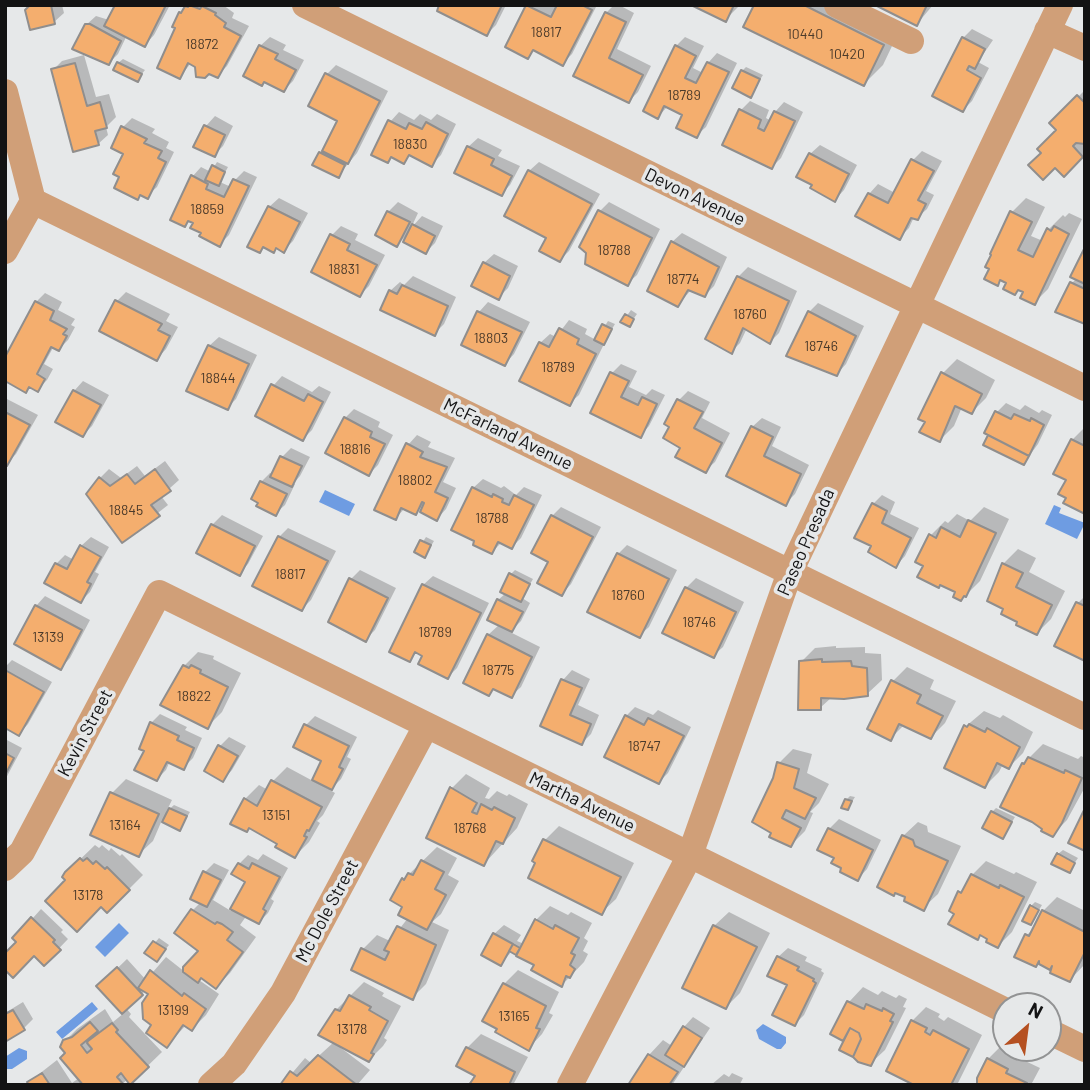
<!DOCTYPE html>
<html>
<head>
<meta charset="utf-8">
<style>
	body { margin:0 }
	#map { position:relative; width:1090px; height:1090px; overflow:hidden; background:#e6e8e9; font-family:Barlow,sans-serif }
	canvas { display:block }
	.frame { position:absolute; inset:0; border:7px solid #131314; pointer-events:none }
	.north { position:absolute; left:992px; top:992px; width:70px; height:70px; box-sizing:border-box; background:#e6e8e9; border:2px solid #929394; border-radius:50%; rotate:28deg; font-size:19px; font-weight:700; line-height:28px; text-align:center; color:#131314 }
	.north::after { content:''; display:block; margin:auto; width:24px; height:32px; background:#b55021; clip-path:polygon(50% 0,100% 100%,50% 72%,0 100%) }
</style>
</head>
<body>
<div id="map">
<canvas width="1090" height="1090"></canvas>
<div class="frame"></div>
<div class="north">N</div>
</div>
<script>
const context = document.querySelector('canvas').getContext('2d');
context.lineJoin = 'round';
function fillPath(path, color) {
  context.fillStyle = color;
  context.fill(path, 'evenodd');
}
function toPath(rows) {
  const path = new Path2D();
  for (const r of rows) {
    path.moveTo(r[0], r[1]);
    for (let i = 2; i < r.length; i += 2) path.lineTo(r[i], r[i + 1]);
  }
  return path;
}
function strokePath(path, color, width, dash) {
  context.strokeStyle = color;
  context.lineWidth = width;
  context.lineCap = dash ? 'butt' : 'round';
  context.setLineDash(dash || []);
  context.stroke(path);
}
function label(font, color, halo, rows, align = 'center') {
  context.font = font + ' Barlow,sans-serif';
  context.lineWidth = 7;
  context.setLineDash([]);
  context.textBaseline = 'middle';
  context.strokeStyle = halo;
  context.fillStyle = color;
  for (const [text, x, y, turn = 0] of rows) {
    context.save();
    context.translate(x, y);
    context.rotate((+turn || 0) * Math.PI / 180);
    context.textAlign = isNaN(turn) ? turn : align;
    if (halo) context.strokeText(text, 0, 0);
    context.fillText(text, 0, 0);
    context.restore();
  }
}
fillPath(toPath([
	[325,490,355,504,349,516,319,502],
	[1054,505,1061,508,1059,513,1085,523,1077,539,1045,524],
	[119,923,129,933,105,957,95,947],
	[92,1002,98,1009,62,1039,56,1032],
	[763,1024,786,1037,786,1043,781,1049,777,1049,759,1039,756,1030],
	[19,1048,27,1051,27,1059,12,1069,5,1069,5,1057]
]), '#6e9ce2');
fillPath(toPath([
	[32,5,62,5,64,13,54,22],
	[117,5,170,5,154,35,145,45,127,35,118,54,109,63,86,25,96,16,109,20],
	[188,5,223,5,234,13,232,18,249,26,227,66,217,76,191,63,180,77,177,27,174,26,181,13],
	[441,5,506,5,496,25,487,34],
	[528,5,559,7,597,5,572,54,563,63,535,49,528,57,507,46],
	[614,5,619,5,634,13,617,49,651,66,638,92,629,101,576,75,606,13],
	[695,5,740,5,725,20],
	[756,5,861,5,902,25,883,65,864,84],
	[879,5,933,5,917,24],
	[972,29,993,40,978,62,989,68,972,101,963,110,963,38],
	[270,37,286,45,283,50,304,60,293,81,284,90,260,46],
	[685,37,704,46,693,68,703,73,708,63,717,53,737,63,706,127,696,136,685,114,667,107,658,117,676,46],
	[84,55,96,97,109,94,116,117,106,127,108,135,98,144,53,70,62,61],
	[123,59,145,70,137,80,118,63],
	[336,65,388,91,357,153,338,176,320,153,340,120,327,74],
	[746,67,763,75,750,95,742,71],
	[1085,90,1085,153,1064,174,1043,153,1058,130,1052,123],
	[750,101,769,110,766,118,771,121,775,112,784,102,803,112,781,158,772,167,741,110],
	[399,112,414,120,420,114,431,120,437,114,456,124,441,155,431,165,411,154,404,162,393,156,388,161,390,122],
	[215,116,233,126,223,146,214,155,196,146,206,126],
	[132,118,155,129,152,133,169,142,166,148,174,152,157,187,147,196,121,176,125,153,123,127],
	[478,138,502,150,498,156,520,166,510,185,501,194,468,147],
	[820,145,857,165,844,190,835,200,810,154],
	[922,151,942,161,926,191,934,195,927,209,917,218,914,217,909,228,899,238,869,194,878,184,895,193,913,160],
	[217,162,228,167,220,182,231,187,235,180,244,171,257,177,229,235,220,244,195,222,189,220,184,225,192,177,201,167,211,172],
	[539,162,600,194,569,251,560,260,548,237,529,171],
	[279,198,308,213,293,241,284,250,277,247,265,246,259,251,269,207],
	[1026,198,1045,207,1031,236,1043,241,1049,229,1063,215,1065,217,1069,213,1082,219,1048,289,1034,303,1025,291,1002,279,997,284,1012,212],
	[398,202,418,213,411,228,422,216,443,226,435,243,426,252,409,233,397,245,388,212],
	[609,202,660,229,637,275,627,284,600,211],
	[341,226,358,234,355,240,385,255,369,286,360,295,332,235],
	[682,233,727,257,714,286,705,295,691,290,678,305,672,242],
	[1085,251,1085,322,1058,311,1072,283,1077,278],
	[494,254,518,266,508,288,498,298,484,263],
	[748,267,797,291,779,333,770,342,747,328,740,343,731,352,738,277],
	[413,276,456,297,444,324,434,334,390,291,400,282,404,285],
	[126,292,170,314,166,321,178,327,166,349,157,359,117,301],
	[45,293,62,302,58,310,75,319,71,325,75,327,68,340,59,349,54,346,44,364,53,369,47,380,38,389,31,385,26,390,36,302],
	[488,302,530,322,514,354,505,364,463,344,479,312],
	[818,303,864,326,846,364,837,374,809,312],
	[631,310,637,314,629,325,623,321],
	[569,320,587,329,585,334,596,340,608,321,615,324,603,344,604,344,579,395,569,404,540,343,550,334,556,337],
	[219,337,257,355,236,399,227,408,209,346],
	[957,359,995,380,986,398,972,412,962,407,954,426,940,440,943,373],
	[621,364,637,371,629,387,646,395,652,389,665,395,649,426,640,436,593,412,612,373],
	[282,376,312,392,319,386,331,392,312,430,303,439,273,386],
	[83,381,109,395,92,426,83,435,74,391],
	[688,391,710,402,702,418,730,433,715,462,705,471,683,447,671,426,666,423,679,400],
	[5,398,38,415,16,454,7,463,5,462],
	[1006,403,1020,410,1025,405,1039,413,1042,410,1052,415,1038,444,1024,463,987,432,997,412],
	[354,409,380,422,378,427,393,435,378,465,369,474,345,418],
	[762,418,781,427,772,446,809,465,795,494,785,504,728,475,752,427],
	[1085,427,1085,512,1068,497,1068,479,1072,440],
	[417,435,431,442,428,447,455,458,443,482,456,488,446,509,437,519,425,503,416,513,405,508,396,518,408,445],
	[291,448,310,457,300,476,293,484,295,484,285,505,275,514,261,482,270,473,273,474,282,457],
	[165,461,179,480,161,496,168,505,122,541,100,478,109,469,121,478,137,466,145,476],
	[483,479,501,488,504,486,516,495,524,487,542,495,521,538,512,547,502,542,492,552,473,488],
	[882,495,895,502,890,514,919,528,905,556,896,566,873,546,873,504],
	[561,507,601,527,571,584,562,594,550,562,552,516],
	[984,507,1009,519,980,581,966,595,958,592,925,565,931,535,945,521,948,523,957,514,970,521],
	[222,515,263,536,248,564,239,573,198,552,212,525],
	[288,528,336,551,311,600,302,609,279,537],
	[91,537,109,547,95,572,99,574,90,592,81,601,56,564,65,555,74,560,81,546],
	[426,537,434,541,425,556,417,551],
	[627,545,677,570,649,627,639,636,618,554],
	[1018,549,1036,558,1029,572,1065,591,1051,619,1037,633,1006,608,989,600,1003,564],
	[360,570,396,588,375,630,366,639,351,579],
	[515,570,533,579,522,598,530,603,521,621,510,632,540,647,521,687,511,696,495,688,489,694,488,635,500,624,498,600,506,593,511,574],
	[433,576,489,603,457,668,448,677,424,655,417,652,409,660,423,585],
	[696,578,744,602,723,647,713,656,665,632,686,588],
	[45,596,90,620,70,658,61,668,36,606],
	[1085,596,1085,659,1078,603],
	[836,646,836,648,865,647,865,653,881,654,882,680,867,694,832,697,820,708,801,662,815,648],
	[198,652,214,656,213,659,241,673,222,712,208,726,184,666],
	[12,660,52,682,28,724,19,734,5,726,5,667],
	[907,667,934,680,930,689,956,701,945,723,931,737,905,724,890,739,893,681],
	[572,670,590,679,578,705,599,715,591,734,582,743,542,726,563,680],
	[635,707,653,715,658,710,691,727,668,773,659,782,626,716],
	[984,711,1000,718,1003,715,1033,732,1023,753,1009,767,1003,764,999,772,985,786,965,727],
	[160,714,187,727,185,730,202,738,193,758,183,768,170,761,166,770,157,779,146,751,151,723],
	[315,716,357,737,347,757,351,759,341,779,330,790,335,793,323,815,317,821,320,823,309,842,295,856,280,843,245,799,259,785,268,790,273,781,287,767,313,781,323,760,306,725],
	[229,737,246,746,232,770,223,780,220,746],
	[5,739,22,748,5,780],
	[1043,744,1078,759,1081,756,1085,758,1085,787,1067,820,1053,834,1034,822,1003,806,1023,764],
	[793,749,812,754,807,773,829,784,819,803,810,812,813,813,805,831,791,845,773,833,774,779,779,763],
	[466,774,490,788,485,798,489,799,497,791,507,796,509,794,528,804,517,828,484,864,452,788],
	[126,779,172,800,166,812,174,805,190,812,180,829,162,820,153,841,138,855,112,793],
	[850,796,855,797,848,808,846,800],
	[996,808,1015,817,1003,837,992,812],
	[839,819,881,840,867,869,858,879,844,867,836,857,819,849,829,829],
	[918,822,927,826,928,832,961,846,938,894,923,908,903,836],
	[559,826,634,863,616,899,601,913,535,861,545,840],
	[95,845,99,848,102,845,109,851,111,848,120,856,122,854,143,875,107,911,67,879,66,873],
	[437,847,457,858,448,875,459,881,441,914,432,922,449,930,426,984,412,998,363,949,377,935,390,941,408,918,403,880],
	[1063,850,1078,858,1069,871,1058,854],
	[263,854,288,868,271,899,274,901,268,913,259,922,247,915,240,925,256,937,230,973,216,987,202,976,199,980,219,994,206,1015,192,1029,186,1025,167,1046,154,1025,150,994,145,991,126,1008,131,1014,129,1017,162,1052,131,1082,128,1079,121,1085,25,1085,57,1060,72,1083,79,1078,62,1044,77,1029,105,1009,113,1022,124,1013,99,986,127,959,146,980,166,957,185,972,201,950,193,910,201,902,205,872,214,863,229,870,213,900,231,911,247,881,239,864,248,855,258,860],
	[986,861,1014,874,1016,872,1037,882,1012,932,998,946,982,934,978,938,959,893,967,885,972,875],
	[1057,897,1085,911,1085,964,1070,980,1054,963,1040,960,1035,965,1027,935,1035,927,1043,911],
	[1035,902,1042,905,1031,923,1031,906],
	[550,906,568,915,571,912,592,923,584,938,588,941,583,951,588,954,584,962,562,985,536,965,512,951,501,964,494,934,504,925,521,935,517,941,524,944,536,920],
	[41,909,63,930,61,932,68,939,44,964,15,938],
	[729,912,770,933,740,993,726,1007,714,926],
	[159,938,169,945,161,955,147,952],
	[788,948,807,957,805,961,822,969,821,971,824,973,804,1015,795,1024,789,985,778,957],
	[518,970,559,992,549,1013,553,1015,542,1034,528,1049,499,1028,504,984],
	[364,982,384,993,382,996,401,1006,384,1038,387,1040,383,1046,369,1060,342,1046,341,1048,370,1070,357,1085,282,1085,305,1058,311,1063,334,1042,336,1010],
	[863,987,878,995,882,991,896,998,899,995,907,999,903,1007,906,1008,885,1050,870,1064,848,1033,842,1039,832,1034,849,1002],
	[23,1002,33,1019,24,1028,5,1040,5,1013],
	[926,1007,940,1014,938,1017,944,1021,948,1017,982,1035,957,1085,927,1085,912,1021],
	[693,1017,710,1028,672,1085,630,1085,649,1055,663,1040,672,1046,684,1027],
	[481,1034,528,1057,513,1085,467,1085,477,1075,467,1048],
	[1002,1045,1021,1054,1019,1058,1040,1068,1032,1083,1036,1085,977,1085,988,1059],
	[732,1073,743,1078,740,1084,742,1085,711,1085,724,1074,729,1077]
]), '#0003');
const building = toPath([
	[30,5,51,5,55,24,30,30,25,10,30,5],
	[115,5,166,5,145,47,104,26,115,5],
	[189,5,200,9,202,6,216,13,215,15,226,23,224,27,241,36,218,78,209,74,205,78,196,77,195,67,188,63,180,79,157,68,175,28,172,27,179,12,181,13,185,6,188,7,189,5],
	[439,5,502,5,487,36,437,11,439,5],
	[526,5,551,17,557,5,582,5,592,10,563,66,533,50,528,59,505,47,526,5],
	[691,5,734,5,726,22,691,5],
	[754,5,804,5,884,45,864,86,743,27,754,5],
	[875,5,927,5,917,26,875,5],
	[605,12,626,22,609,58,643,75,629,103,573,76,605,12],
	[85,24,90,24,121,41,109,65,72,49,85,24],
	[962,37,985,49,975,69,969,66,967,70,981,78,963,112,932,96,962,37],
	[259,45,278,54,275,59,296,70,284,92,264,82,262,86,243,76,259,45],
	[675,45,696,56,685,78,696,83,707,62,729,72,697,138,676,128,682,115,664,106,658,119,643,111,675,45],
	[117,62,142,74,138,82,113,70,117,62],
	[75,63,87,106,100,102,107,128,95,131,99,145,73,152,51,69,75,63],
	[741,70,760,79,751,98,732,88,741,70],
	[325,73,380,101,348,164,322,151,337,121,308,106,325,73],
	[1077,95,1085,103,1085,144,1076,143,1073,146,1083,157,1064,177,1055,168,1043,180,1028,165,1041,153,1037,149,1056,130,1049,123,1077,95],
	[739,109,761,120,758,128,764,131,774,111,795,121,772,169,722,145,739,109],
	[388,120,406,129,409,123,422,129,426,122,448,134,432,167,409,155,404,164,391,157,388,163,371,155,388,120],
	[204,125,225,135,215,157,193,147,204,125],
	[121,126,147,139,144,143,162,151,158,158,166,162,148,199,140,195,138,200,114,188,119,177,113,174,123,154,111,148,121,126],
	[467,146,494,159,491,165,512,176,502,196,454,173,467,146],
	[319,152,345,165,339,178,312,165,319,152],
	[809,153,849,174,835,202,810,188,812,185,796,177,809,153],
	[911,159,934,171,918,200,926,204,918,220,911,218,900,240,855,216,868,193,888,203,911,159],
	[212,165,225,172,219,186,205,180,212,165],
	[528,170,592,204,560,262,539,251,546,238,504,216,528,170],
	[191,175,208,184,206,189,224,197,233,179,249,186,220,247,199,236,201,233,190,228,193,223,188,221,185,227,170,220,191,175],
	[268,206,300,222,284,253,276,248,274,253,263,247,260,253,247,247,268,206],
	[598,210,652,238,628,286,585,264,586,253,579,247,598,210],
	[387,211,410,222,397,247,375,235,387,211],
	[1010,211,1032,222,1018,250,1033,257,1047,228,1051,231,1054,226,1069,234,1035,305,1020,298,1023,292,1018,290,1015,295,1003,289,1006,283,1000,280,998,286,984,279,989,269,985,267,991,255,990,254,1010,211],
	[412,224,435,236,426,254,403,242,412,224],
	[330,234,350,244,347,250,377,265,360,297,311,272,330,234],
	[671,241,719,267,705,297,688,290,678,307,647,291,671,241],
	[1085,247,1085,284,1070,277,1085,247],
	[483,262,510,276,499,300,471,286,483,262],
	[737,276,789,301,770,344,743,328,732,354,705,339,737,276],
	[1070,282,1085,289,1085,324,1055,312,1070,282],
	[402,285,448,306,435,336,380,310,389,290,397,294,402,285],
	[115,300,162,324,158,330,170,336,157,361,99,331,115,300],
	[35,301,54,311,50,320,67,329,63,334,67,336,59,351,51,347,37,374,45,379,38,392,29,387,26,393,5,381,5,357,35,301],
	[477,311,522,332,505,366,461,345,477,311],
	[808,311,856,336,837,376,786,356,808,311],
	[625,314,634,319,630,327,620,322,625,314],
	[602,324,612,329,604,345,594,340,602,324],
	[559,328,579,339,577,344,596,354,570,406,519,381,539,342,549,347,559,328],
	[208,345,249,364,228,410,186,391,208,345],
	[610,372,629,381,621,397,638,405,642,397,657,404,641,438,590,413,610,372],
	[941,372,982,394,972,414,955,406,940,442,919,432,925,422,918,419,941,372],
	[271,384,304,401,308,394,323,402,303,441,255,416,271,384],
	[73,390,101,405,83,437,55,422,73,390],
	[677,399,703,412,694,428,722,443,706,473,675,457,680,448,663,438,669,427,664,424,677,399],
	[995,411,1011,419,1014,414,1030,421,1031,418,1044,425,1029,456,984,433,995,411],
	[5,412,30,425,7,466,5,464,5,412],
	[344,417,372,432,370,437,385,444,369,476,325,453,344,417],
	[751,426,773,437,764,456,801,474,786,506,726,476,751,426],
	[988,435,1029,456,1024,465,983,445,988,435],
	[1071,439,1085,446,1085,514,1063,503,1066,498,1058,494,1066,480,1053,474,1071,439],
	[406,443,423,452,420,457,447,467,435,492,448,498,437,521,420,512,424,503,422,502,416,515,401,508,396,520,374,510,406,443],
	[280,456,302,466,292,487,270,477,280,456],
	[155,469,171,491,151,505,160,516,122,543,86,494,99,477,110,486,127,474,135,484,155,469],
	[260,481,287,494,276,516,256,506,258,503,251,499,260,481],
	[472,487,492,497,493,494,503,499,502,502,509,505,514,495,534,505,512,549,498,542,492,554,473,545,474,541,451,530,472,487],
	[872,503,887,511,882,523,911,538,896,568,868,552,871,546,854,538,872,503],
	[551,515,593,537,562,596,537,583,548,562,531,553,551,515],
	[968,520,996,533,966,597,964,596,961,601,953,597,955,592,940,585,939,588,917,577,923,566,915,562,929,534,936,538,941,527,960,537,968,520],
	[211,524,255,546,240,576,196,553,211,524],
	[278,536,328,561,302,611,252,586,278,536],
	[420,540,431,545,425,558,414,552,420,540],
	[80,545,101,557,87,582,91,584,81,603,44,583,55,563,67,569,80,545],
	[617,553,669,579,640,638,587,612,617,553],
	[1002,563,1023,573,1016,587,1052,605,1037,635,1016,625,1017,622,1001,614,1003,609,987,601,1002,563],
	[509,573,530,584,521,602,500,592,509,573],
	[349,578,388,598,366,642,328,622,349,578],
	[422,584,481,613,448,679,418,664,422,656,415,652,410,662,389,652,422,584],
	[685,587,736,612,714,658,662,633,685,587],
	[497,599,523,612,512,632,487,620,497,599],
	[1076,602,1085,606,1085,661,1054,646,1076,602],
	[35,605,82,630,61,670,14,644,35,605],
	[487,634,532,657,512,698,493,689,489,696,463,683,487,634],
	[822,659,822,662,851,661,852,666,867,668,868,696,844,699,821,698,821,710,798,710,799,661,822,659],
	[183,665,189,668,191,665,201,670,200,673,228,687,208,729,160,705,183,665],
	[5,670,44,692,19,736,5,728,5,670],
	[561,679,582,688,570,715,591,724,582,745,540,726,561,679],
	[891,680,921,695,917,703,943,716,931,739,899,724,891,741,867,729,891,680],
	[625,715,644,725,648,718,684,736,659,784,604,757,625,715],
	[150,722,179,736,177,740,194,748,184,770,167,762,157,781,134,770,144,751,139,749,150,722],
	[304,724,349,746,339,767,343,769,332,790,312,780,321,761,293,747,304,724],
	[969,724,985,732,987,728,1020,747,1009,769,997,763,985,788,944,768,964,725,967,727,969,724],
	[218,745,238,756,223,782,204,771,218,745],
	[5,753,14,758,5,775,5,753],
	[1028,757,1064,773,1065,770,1082,778,1062,823,1053,837,1041,831,1042,829,1032,822,1000,807,1022,763,1024,764,1028,757],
	[777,762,799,769,794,788,816,798,805,819,786,810,782,818,801,828,791,847,769,837,771,833,752,822,773,778,777,762],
	[271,780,322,807,309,831,307,830,304,836,307,837,295,858,275,847,277,844,249,828,247,832,230,824,244,798,257,806,271,780],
	[450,787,477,803,472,812,477,814,481,804,492,810,494,807,515,818,503,844,496,841,484,866,426,838,450,787],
	[110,792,159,814,139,857,90,835,110,792],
	[845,799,852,801,848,810,841,808,845,799],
	[169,808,187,816,180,831,162,822,169,808],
	[1085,808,1085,851,1068,843,1085,808],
	[991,811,1012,822,1003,839,982,828,991,811],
	[828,828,873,850,858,881,840,872,841,868,831,863,834,858,817,850,828,828],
	[902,835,913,840,915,846,948,861,924,911,904,901,905,897,895,893,894,896,877,887,902,835],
	[543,839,621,877,602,915,528,878,535,863,532,861,543,839],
	[1057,853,1075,863,1070,873,1051,864,1057,853],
	[80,858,83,861,87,858,93,864,96,861,105,869,107,867,130,890,107,913,101,907,77,932,45,901,65,880,62,877,65,872,80,858],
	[421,860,444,872,435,889,446,895,427,930,398,915,402,907,390,900,402,878,404,880,408,873,413,875,421,860],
	[238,863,249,869,252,863,280,877,263,909,266,911,259,924,230,909,245,882,231,874,238,863],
	[203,871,221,880,207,907,190,899,203,871],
	[971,874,999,888,1000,885,1024,897,998,948,986,942,987,939,980,935,978,940,948,924,954,914,949,911,958,891,961,893,971,874],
	[1030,905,1039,910,1031,925,1022,921,1030,905],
	[191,909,215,924,217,922,222,924,233,932,227,940,243,952,216,989,201,978,198,983,183,972,183,967,198,951,174,933,191,909],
	[1042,910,1085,932,1085,952,1070,982,1050,973,1052,966,1050,970,1039,964,1039,961,1036,967,1014,957,1025,934,1029,936,1042,910],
	[31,917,55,940,53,942,61,950,44,966,34,956,13,978,5,970,5,953,16,942,12,938,31,917],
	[535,919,553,929,555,925,579,938,571,953,575,955,570,965,575,969,570,978,566,976,562,987,531,970,534,965,516,956,535,919],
	[713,925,757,947,726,1009,682,988,713,925],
	[397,926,436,945,413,1000,351,970,361,948,385,960,389,952,384,950,397,926],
	[493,933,513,944,501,966,481,955,493,933],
	[153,941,166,949,157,962,144,953,153,941],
	[513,944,520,948,516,955,509,951,513,944],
	[777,956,799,967,797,970,814,979,813,981,816,983,795,1026,772,1015,787,985,767,976,777,956],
	[117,967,143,995,122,1014,96,986,117,967],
	[150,970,182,996,184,993,206,1009,192,1031,183,1025,167,1048,146,1033,151,1025,143,1019,142,1003,148,994,138,988,150,970],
	[503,983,546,1006,536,1028,540,1029,529,1051,495,1032,497,1029,482,1021,503,983],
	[349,995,371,1007,369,1010,388,1021,371,1053,374,1054,369,1062,318,1035,335,1009,340,1011,349,995],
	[847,1001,864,1009,866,1004,882,1011,883,1008,894,1014,890,1021,893,1022,871,1066,858,1062,853,1057,861,1039,859,1033,850,1028,843,1041,830,1034,847,1001],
	[13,1010,25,1030,5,1042,5,1014,13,1010],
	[911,1020,927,1028,925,1032,930,1035,933,1030,969,1049,951,1085,914,1085,886,1071,911,1020],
	[90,1022,98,1031,81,1045,87,1053,92,1049,87,1043,88,1041,112,1023,118,1030,116,1032,149,1067,130,1085,121,1073,117,1077,124,1085,83,1085,60,1058,65,1053,60,1047,63,1040,72,1037,90,1022],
	[683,1026,702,1038,684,1067,665,1055,683,1026],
	[850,1028,859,1033,861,1039,853,1057,839,1050,850,1028],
	[466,1047,515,1072,509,1085,469,1085,475,1076,456,1066,466,1047],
	[648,1054,678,1072,669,1085,628,1085,648,1054],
	[318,1055,357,1085,280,1085,290,1071,297,1076,318,1055],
	[987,1058,1008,1069,1006,1073,1027,1083,1026,1085,977,1085,977,1078,987,1058],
	[42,1073,50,1085,29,1085,27,1082,42,1073]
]);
fillPath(building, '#f4ae6e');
strokePath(building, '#908e8d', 2);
strokePath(toPath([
	[305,5,1085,388],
	[837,5,911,41],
	[1047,31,1085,48],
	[5,92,33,201,1085,717],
	[5,251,33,201],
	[5,868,22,852,159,593,1006,1011],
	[1048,1031,1085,1049],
	[211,1085,234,1064,283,993,426,726],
	[570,1085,690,855,790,572,1060,5]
]), '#d09f78', 26);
label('14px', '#4b3a2a', null, [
	["18817",546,32],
	["10440",805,34],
	["18872",202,44],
	["10420",847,54],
	["18789",684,95],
	["18830",410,144],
	["18859",207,209],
	["18788",614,250],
	["18831",344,269],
	["18774",683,279],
	["18760",750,314],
	["18803",491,338],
	["18746",821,346],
	["18789",558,367],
	["18844",218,378],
	["18816",355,449],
	["18802",415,480],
	["18845",126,510],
	["18788",492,518],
	["18817",290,574],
	["18760",628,595],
	["18746",699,622],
	["18789",435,632],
	["13139",48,637],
	["18775",498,670],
	["18822",194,696],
	["18747",644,746],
	["13151",276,815],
	["13164",125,825],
	["18768",470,828],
	["13178",88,895],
	["13199",173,1010],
	["13165",514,1016],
	["13178",352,1029]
]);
label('18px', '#131314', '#e6e8e9', [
	["Devon Avenue",695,197,26],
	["McFarland Avenue",508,434,26],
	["Paseo Presada",806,542,-66],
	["Kevin Street",85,733,-62],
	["Martha Avenue",582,802,26],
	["Mc Dole Street",327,911,-62]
]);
</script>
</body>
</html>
